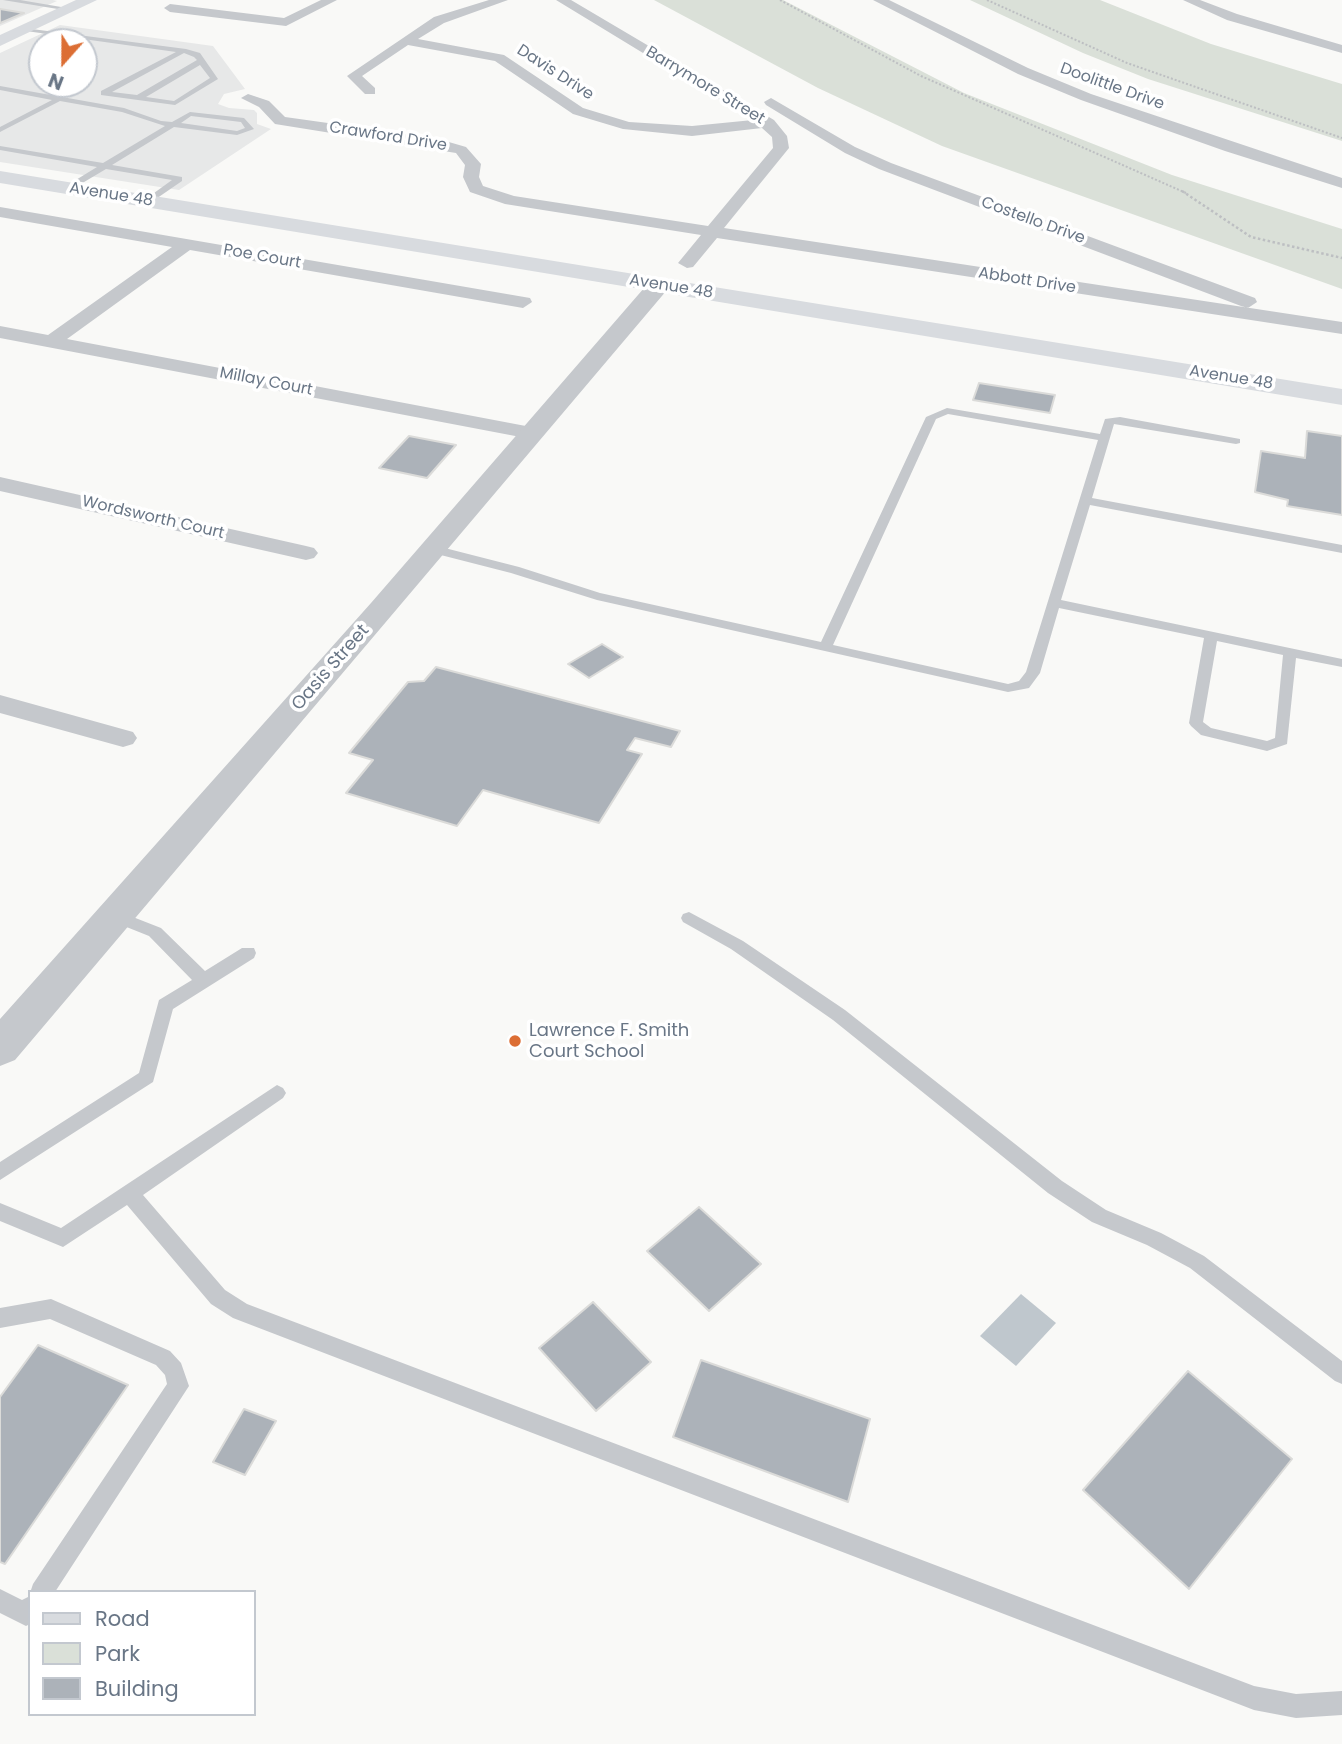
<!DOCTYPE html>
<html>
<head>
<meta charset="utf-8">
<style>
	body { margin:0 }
	#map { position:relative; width:1342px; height:1744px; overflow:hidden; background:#f9f9f7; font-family:Poppins,sans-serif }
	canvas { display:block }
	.legend { position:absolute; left:28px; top:1590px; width:228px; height:126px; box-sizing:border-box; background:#fff; border:2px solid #c3c8cf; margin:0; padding:9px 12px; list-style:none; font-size:21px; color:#697686 }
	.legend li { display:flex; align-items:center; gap:14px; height:35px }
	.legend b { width:35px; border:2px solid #c3c8cf }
	.north { position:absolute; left:28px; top:28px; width:70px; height:70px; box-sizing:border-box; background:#fff; border:2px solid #c3c8cf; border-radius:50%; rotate:201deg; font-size:19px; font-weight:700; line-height:28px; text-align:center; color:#697686 }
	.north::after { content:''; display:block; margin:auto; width:24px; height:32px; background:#dc6e34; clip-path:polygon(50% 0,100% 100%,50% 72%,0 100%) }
</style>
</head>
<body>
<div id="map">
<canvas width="1342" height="1744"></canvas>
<ul class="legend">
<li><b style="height:9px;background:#d8dbdf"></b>Road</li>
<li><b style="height:19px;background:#dae0d8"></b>Park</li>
<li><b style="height:19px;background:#acb2b9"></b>Building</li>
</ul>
<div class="north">N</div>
</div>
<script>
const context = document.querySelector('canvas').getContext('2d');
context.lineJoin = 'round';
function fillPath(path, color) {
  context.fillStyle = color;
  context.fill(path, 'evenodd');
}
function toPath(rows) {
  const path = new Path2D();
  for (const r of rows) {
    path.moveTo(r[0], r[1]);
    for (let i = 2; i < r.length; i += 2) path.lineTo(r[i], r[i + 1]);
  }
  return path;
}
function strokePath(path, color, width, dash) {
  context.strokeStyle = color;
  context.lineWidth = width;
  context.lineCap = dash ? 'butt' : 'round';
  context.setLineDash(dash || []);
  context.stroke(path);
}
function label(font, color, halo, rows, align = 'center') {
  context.font = font + ' Poppins,sans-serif';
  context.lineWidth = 7;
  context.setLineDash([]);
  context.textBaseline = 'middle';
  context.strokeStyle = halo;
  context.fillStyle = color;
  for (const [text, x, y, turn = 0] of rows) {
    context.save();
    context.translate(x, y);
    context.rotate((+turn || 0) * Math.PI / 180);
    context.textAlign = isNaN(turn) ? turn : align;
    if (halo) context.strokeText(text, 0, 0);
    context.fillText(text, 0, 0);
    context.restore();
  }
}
fillPath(toPath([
	[0,0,53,0,57,1,0,26],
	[60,25,213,46,245,89,224,94,218,104,229,108,254,110,257,113,257,124,271,129,179,190,0,162,0,53],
	[42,42,84,42,84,84,42,84]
]), '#e7e8e8');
fillPath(toPath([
	[654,0,783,0,964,93,1172,175,1342,229,1342,289,942,146,818,88],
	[970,0,1100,0,1211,44,1342,84,1342,141,1148,79,1083,53]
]), '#dae0d8');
fillPath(toPath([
	[1021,1294,1056,1323,1016,1366,980,1336]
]), '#bfc7cd');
const building = toPath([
	[0,9,24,13,0,23,0,9],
	[979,383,1055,395,1050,413,973,400,979,383],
	[1307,431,1342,436,1342,515,1287,506,1288,500,1255,492,1261,451,1305,458,1307,431],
	[409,436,456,445,427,478,379,468,409,436],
	[602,644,623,657,589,678,568,664,602,644],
	[436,667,680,731,671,747,635,738,627,750,642,754,599,823,483,790,457,826,346,793,373,760,349,753,408,682,424,681,436,667],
	[699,1207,761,1264,709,1311,647,1251,699,1207],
	[593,1302,651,1362,596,1411,539,1348,593,1302],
	[38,1345,128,1385,5,1564,0,1562,0,1397,38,1345],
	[701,1360,870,1419,848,1502,673,1437,701,1360],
	[1188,1371,1292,1459,1189,1589,1083,1490,1188,1371],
	[244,1409,276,1421,245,1475,213,1462,244,1409]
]);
fillPath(building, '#acb2b9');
strokePath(building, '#dbdbd9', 2);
strokePath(toPath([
	[780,0,921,76,1186,193],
	[987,0,1127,63,1342,138]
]), '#bdbfc2', 2, [2, 2]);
strokePath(toPath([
	[1182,191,1251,237,1342,258]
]), '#bdbfc2', 2.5, [2.5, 2.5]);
fillPath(toPath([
	[3,0,20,0,73,9,70,11,3,0],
	[24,28,186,49,200,53,218,79,175,105,101,95,101,91,176,52,26,31,24,28],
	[184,53,194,57,197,60,137,95,112,92,184,53],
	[200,65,210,78,174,101,146,97,200,65],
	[0,86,124,108,161,121,172,122,190,112,244,118,254,129,237,135,174,127,112,165,182,177,182,181,150,203,143,201,172,180,106,169,69,191,66,190,66,186,97,167,0,150,0,146,103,163,165,126,122,112,60,101,0,132,0,127,52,100,0,90,0,86],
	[191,116,241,122,245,128,237,131,181,123,191,116],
	[947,408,1100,434,1105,419,1120,417,1240,439,1240,443,1236,444,1114,424,1092,498,1342,545,1342,553,1090,505,1061,600,1342,659,1342,667,1296,658,1287,744,1267,751,1201,735,1191,726,1189,723,1204,638,1059,608,1040,673,1029,688,1008,692,597,600,511,573,429,552,427,549,433,545,519,567,600,593,821,642,926,417,947,408],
	[948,414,1098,440,1026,672,1019,681,1008,684,833,645,936,419,948,414],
	[1217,641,1283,655,1275,738,1267,741,1211,728,1203,722,1217,641],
	[115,910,161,928,205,971,242,948,254,948,256,953,254,958,173,1009,153,1082,0,1180,0,1162,139,1073,159,1000,192,980,149,936,109,920,107,916,109,912,115,910],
	[689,912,743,941,845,1010,1062,1181,1106,1210,1161,1233,1204,1256,1342,1361,1342,1384,1335,1381,1190,1268,1147,1245,1092,1222,1048,1193,833,1020,731,949,683,922,681,918,683,914,689,912],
	[277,1085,283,1088,286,1093,283,1098,143,1195,225,1290,247,1304,1254,1686,1296,1694,1342,1691,1342,1715,1296,1718,1254,1710,233,1318,211,1304,127,1205,63,1247,0,1221,0,1203,61,1228,277,1085],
	[51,1299,170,1351,181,1363,189,1386,55,1592,30,1593,33,1584,167,1384,165,1375,156,1365,50,1319,0,1328,0,1308,51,1299],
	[0,1589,22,1600,30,1596,30,1624,26,1626,0,1613,0,1589]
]), '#c5c8cc');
fillPath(toPath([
	[321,0,337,0,286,26,170,12,164,8,170,4,284,18,321,0],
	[489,0,508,0,444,23,418,39,504,55,583,108,629,122,692,126,753,120,556,0,571,0,774,120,787,136,789,148,724,228,1342,322,1342,334,717,238,693,267,687,268,678,263,701,235,505,204,470,192,463,177,465,165,456,153,275,124,259,107,241,98,248,94,269,101,285,117,435,138,466,147,481,164,479,177,483,186,514,196,708,226,773,148,772,137,762,128,692,136,623,129,573,114,495,61,408,45,362,76,375,88,375,94,365,94,347,76,434,17,489,0],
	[873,0,889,0,1028,68,1091,94,1342,178,1342,188,1225,151,1081,100,1018,74,873,0],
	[1183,0,1200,0,1237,14,1342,45,1342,53,1227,20,1183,0],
	[771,98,855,147,891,163,1255,298,1257,302,1248,308,1241,306,879,169,845,153,766,105,764,102,771,98],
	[0,207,530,298,532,302,523,308,190,250,67,339,531,427,542,433,531,439,0,338,0,326,48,335,172,247,0,217,0,207],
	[0,477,306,546,314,548,318,553,314,558,306,560,0,491,0,477],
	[0,695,133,732,137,738,133,744,123,747,0,713,0,695]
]), '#c5c8cc');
fillPath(toPath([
	[659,278,667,280,671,285,667,290,15,1060,0,1066,0,1019,371,603,651,280,659,278]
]), '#c5c8cc');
fillPath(toPath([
	[76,0,97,0,0,46,0,35,76,0],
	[0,171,1342,389,1342,405,0,183,0,171]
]), '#d8dbdf');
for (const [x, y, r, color] of [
	[515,1041,7,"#dc6e34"]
]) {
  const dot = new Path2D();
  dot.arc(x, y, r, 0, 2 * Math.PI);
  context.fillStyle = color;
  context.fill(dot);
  strokePath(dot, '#fff', 2.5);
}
label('16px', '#697686', '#fff', [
	["Davis Drive",555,73,33],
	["Barrymore Street",705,86,31],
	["Doolittle Drive",1112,87,20],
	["Crawford Drive",388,137,9],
	["Avenue 48",111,195,9],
	["Costello Drive",1033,221,20],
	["Poe Court",262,257,10],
	["Abbott Drive",1027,281,9],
	["Avenue 48",671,287,9],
	["Avenue 48",1231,378,9],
	["Millay Court",266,382,11],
	["Wordsworth Court",153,518,13]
]);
label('18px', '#697686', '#fff', [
	["Oasis Street",331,668,-49]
]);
label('18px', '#697686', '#fff', [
	["Lawrence F. Smith",529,1031],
	["Court School",529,1052]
], 'left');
</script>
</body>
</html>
